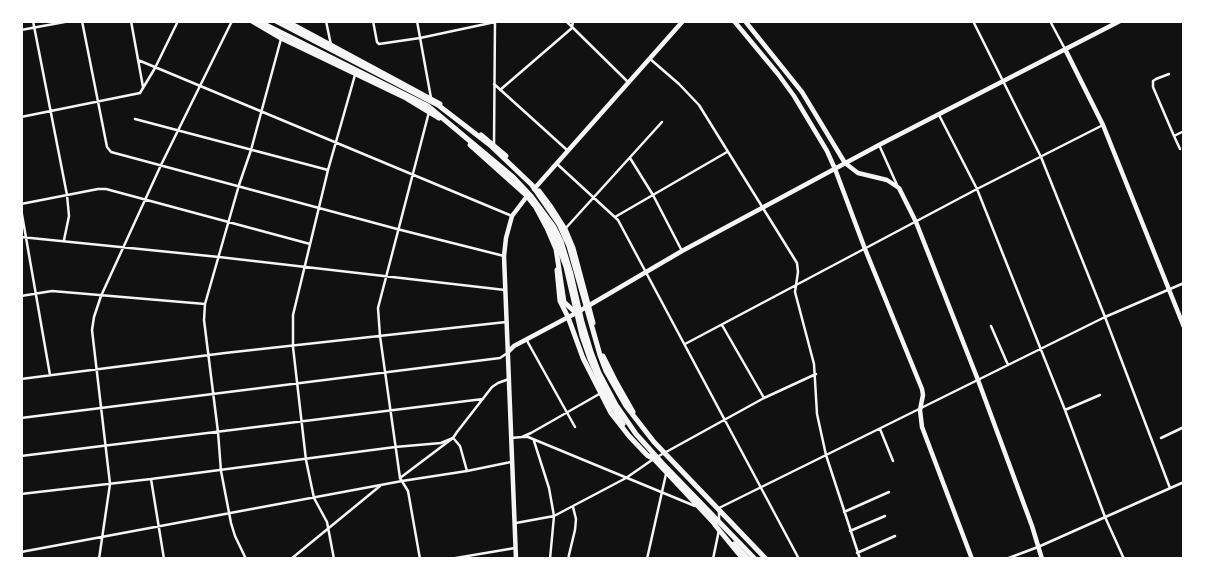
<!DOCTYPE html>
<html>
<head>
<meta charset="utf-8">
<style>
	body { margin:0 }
	#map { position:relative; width:1205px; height:580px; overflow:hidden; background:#111; font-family:"Work Sans",sans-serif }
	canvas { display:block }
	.frame { position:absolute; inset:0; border:23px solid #fff; pointer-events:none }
</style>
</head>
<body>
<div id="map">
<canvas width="1205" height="580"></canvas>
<div class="frame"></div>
</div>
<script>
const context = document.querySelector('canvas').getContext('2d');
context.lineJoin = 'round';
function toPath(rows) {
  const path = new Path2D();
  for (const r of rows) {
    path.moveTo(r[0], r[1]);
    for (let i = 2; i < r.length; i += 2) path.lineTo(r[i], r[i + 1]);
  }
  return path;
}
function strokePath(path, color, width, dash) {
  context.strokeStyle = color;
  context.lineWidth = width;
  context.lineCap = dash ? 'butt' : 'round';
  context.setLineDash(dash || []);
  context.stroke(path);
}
strokePath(toPath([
	[400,478,453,438],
	[402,481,467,471]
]), '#f5f5f5', 2.5);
strokePath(toPath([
	[33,21,67,195,69,216,64,240],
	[82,21,107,147,111,152,397,229,504,256],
	[131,21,143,87],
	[326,21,331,45],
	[373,21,377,42,379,44,420,38,495,22],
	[417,21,431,98],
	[566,21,628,82],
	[973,21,1041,157,1105,317,1170,488],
	[1050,21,1065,49],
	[21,30,70,21],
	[649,58,679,84,699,105,797,263,798,272,795,292,814,364,817,414,826,455,860,559],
	[138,60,512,216],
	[1169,74,1156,79,1153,81,1153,87,1174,136,1184,131],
	[494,84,567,150],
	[500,90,572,28,573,21],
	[939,115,977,189,1065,410,1105,517,1124,559],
	[21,117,140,93,155,68,178,21],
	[135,119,328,170],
	[1174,136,1180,149],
	[494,144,495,21],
	[880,147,897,185],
	[630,158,653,195,682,251],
	[556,163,618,220,799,559],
	[21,204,98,189,106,189,310,244],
	[21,209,50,375],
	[615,217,727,152],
	[565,229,662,122],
	[21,237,219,257,505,290],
	[21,296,52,291,205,304],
	[722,325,764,398],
	[991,326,1008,365],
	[526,339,575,427],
	[685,344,977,189,1103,125],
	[21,379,225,353,506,322],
	[1065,410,1100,395],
	[21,418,500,358,506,354],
	[880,429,893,461],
	[522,437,528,437,695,506],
	[453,438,457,432,492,387,498,383,509,379],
	[511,438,522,437,531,433,601,393],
	[1161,438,1184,427],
	[454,439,460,446,467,471,511,462],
	[534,441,549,488,554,516,550,559],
	[21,456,483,399],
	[657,457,764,398,816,374],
	[151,479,164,559],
	[21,494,151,479,395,447,441,443,453,438],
	[844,512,889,492],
	[719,520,719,508,1105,317,1184,283],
	[516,523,554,516,626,478,652,460],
	[850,531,885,516],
	[21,552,402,481],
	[857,553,895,536],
	[99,559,110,484,92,330,94,317,101,296,161,165,232,21],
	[246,559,235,536,231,523,221,471,218,432,204,320,205,304,239,185,251,150,281,39],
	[291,559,380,486],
	[334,559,327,522,314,498,306,460,293,347,293,315,328,170,355,75],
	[420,559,408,491,400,478,380,336,378,308,429,112],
	[450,559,515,548],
	[568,559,575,530,576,519,573,507],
	[647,559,666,474],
	[713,559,719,530],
	[1006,559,1038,547,1184,482]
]), '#f5f5f5', 2.5);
strokePath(toPath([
	[734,21,778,74,794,96,827,151,835,169,865,249,922,389,923,395,920,410,922,427,972,559],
	[745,21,802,92,845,163,858,173,887,180,899,188,916,222,978,380,1032,526,1042,559],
	[1065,49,1103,125,1184,327],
	[534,189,683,21],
	[508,352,514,346,576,313,682,251,879,145,1120,21],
	[516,559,504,256,506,238,512,216,528,195]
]), '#f5f5f5', 4.5);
strokePath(toPath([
	[252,21,281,38,406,98,439,118],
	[286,21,440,104],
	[481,135,506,156],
	[470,145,527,196,534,205],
	[539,191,551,207,565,229,573,248,593,323],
	[546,222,553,232,566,267,582,336,590,359,604,391,623,424],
	[557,270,560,301,568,317],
	[603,356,616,382,633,412],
	[655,460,713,522],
	[734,544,748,559]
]), '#f5f5f5', 5);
strokePath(toPath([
	[258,21,428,106,513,177,531,196,554,227,561,241,571,274,582,322,591,352,599,373,616,405,636,434,663,464,755,559],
	[276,21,438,105,490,145,532,185,559,224,569,246,600,355,606,371,626,406,654,442,766,559],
	[533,202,547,228,556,249,564,302,576,313],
	[568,317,583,358,611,413,629,436,647,455,657,461],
	[712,518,715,525,743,559]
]), '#f5f5f5', 5);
</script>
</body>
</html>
